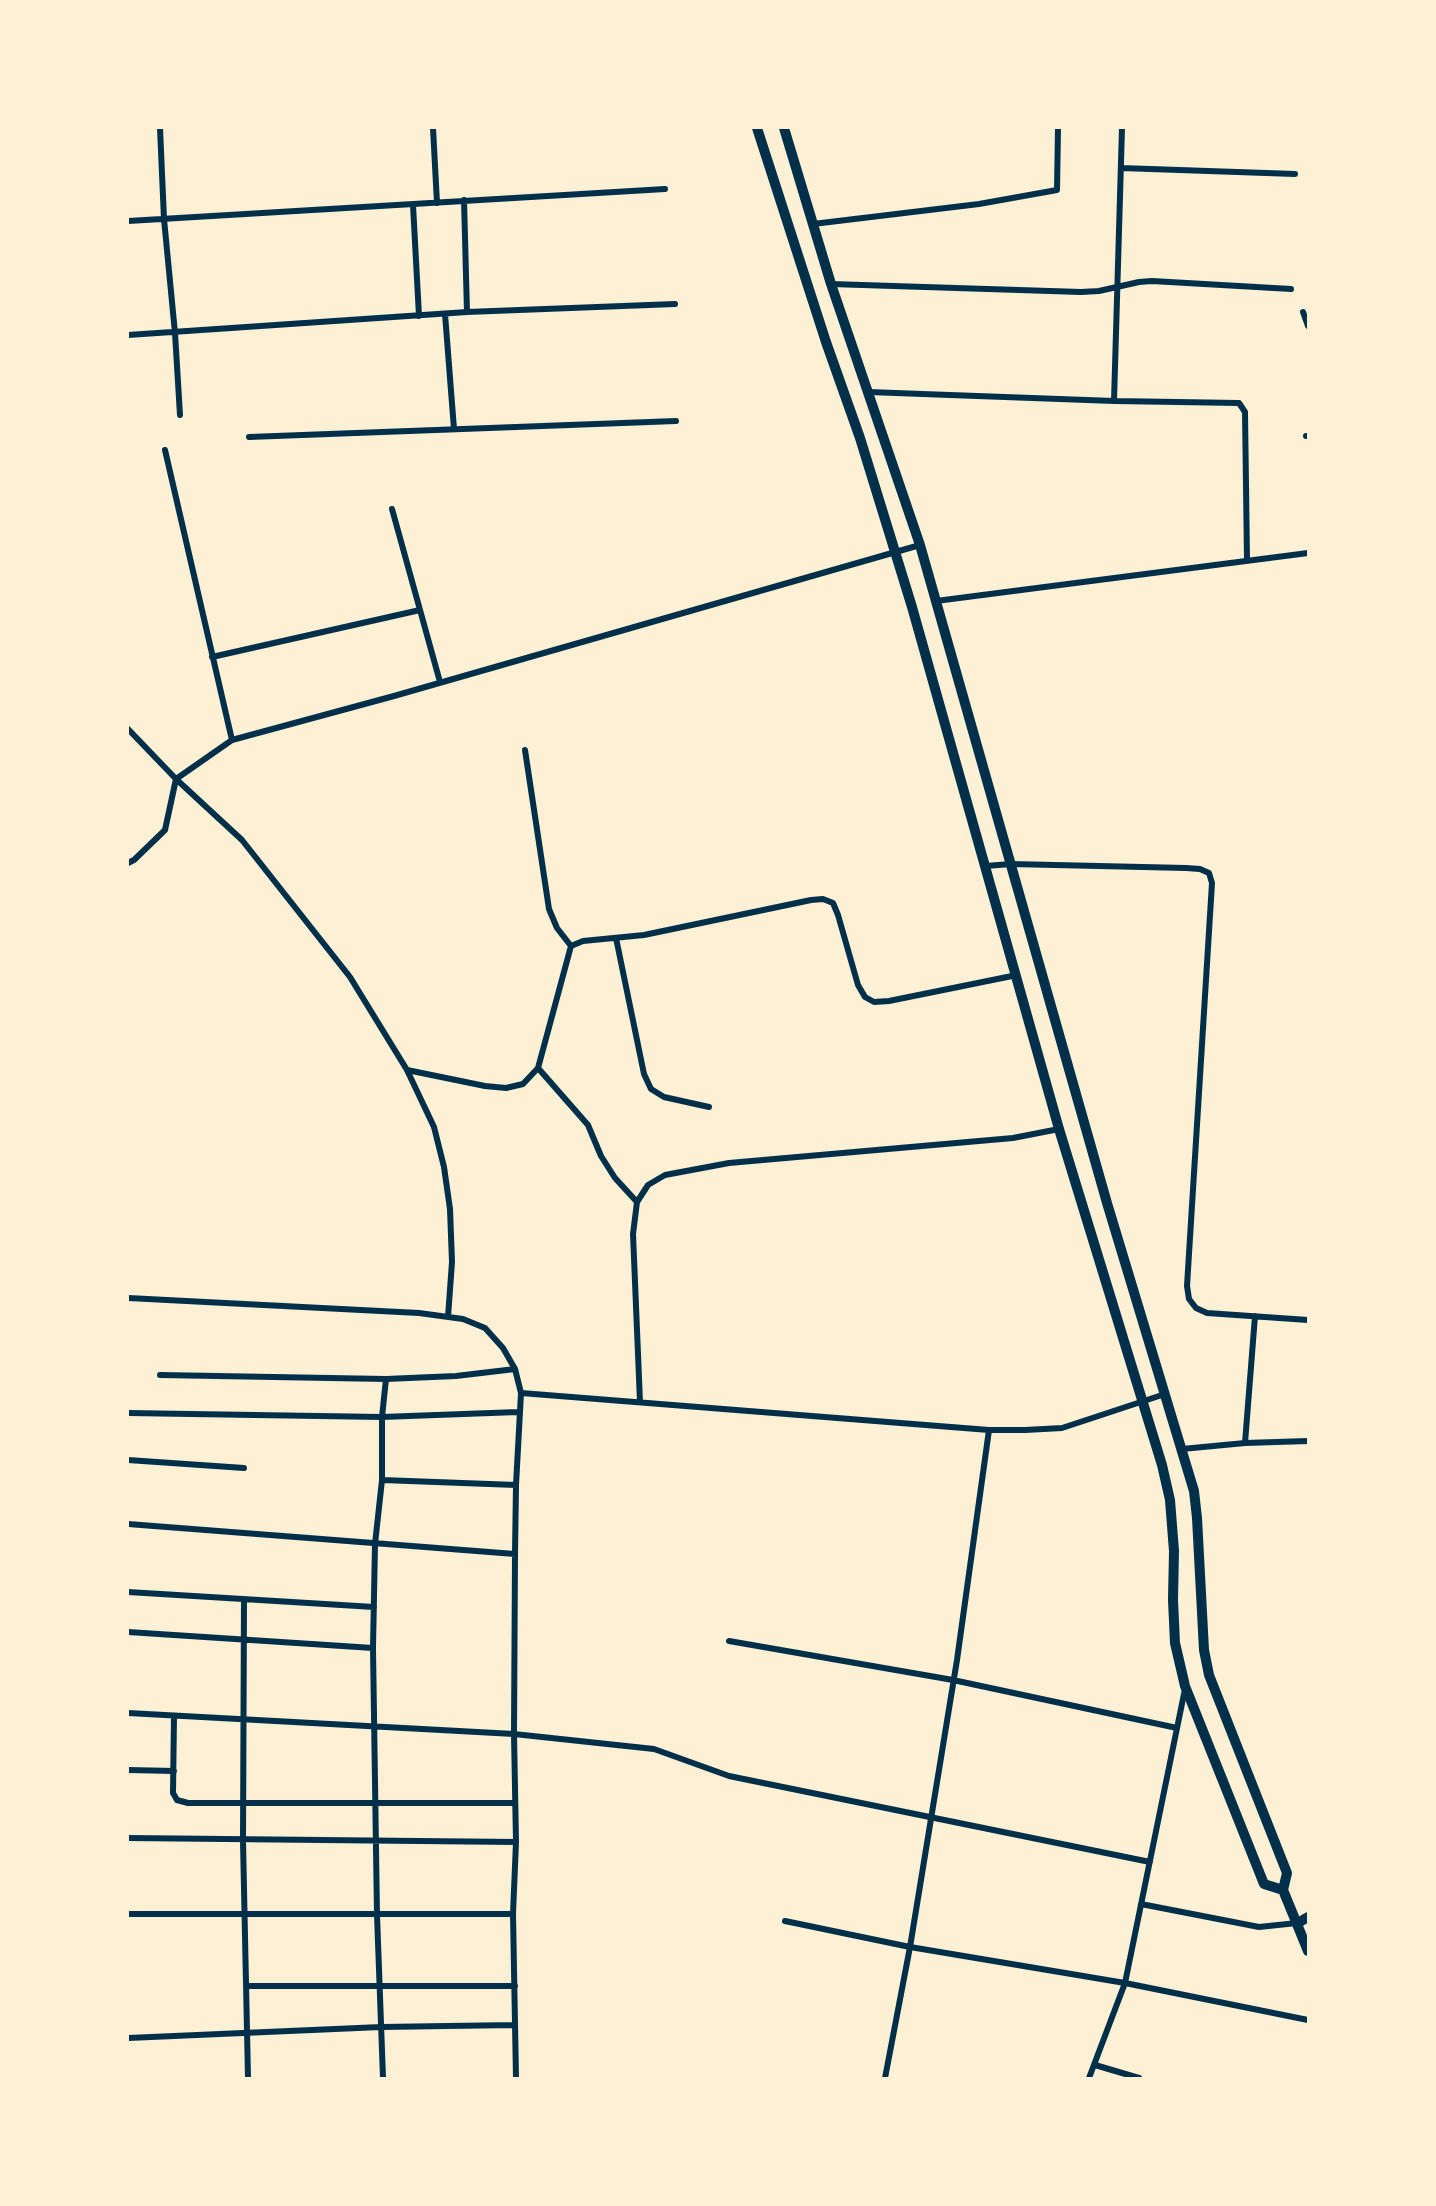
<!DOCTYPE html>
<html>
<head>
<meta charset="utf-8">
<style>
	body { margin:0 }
	#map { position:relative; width:1436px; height:2206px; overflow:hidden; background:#fdf0d5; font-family:Commissioner,sans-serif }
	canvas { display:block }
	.frame { position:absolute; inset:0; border:129px solid #fdf0d5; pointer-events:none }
</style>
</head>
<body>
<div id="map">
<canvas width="1436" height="2206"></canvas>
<div class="frame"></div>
</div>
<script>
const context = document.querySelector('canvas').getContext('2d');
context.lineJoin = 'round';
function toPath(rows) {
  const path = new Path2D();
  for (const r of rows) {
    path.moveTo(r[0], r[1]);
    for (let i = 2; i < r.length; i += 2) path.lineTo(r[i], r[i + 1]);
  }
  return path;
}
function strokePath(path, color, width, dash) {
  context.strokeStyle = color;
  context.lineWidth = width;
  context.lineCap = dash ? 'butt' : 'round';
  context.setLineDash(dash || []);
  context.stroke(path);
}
strokePath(toPath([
	[160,128,164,219,175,333,180,415],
	[433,128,437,203],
	[1121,168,1295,174],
	[464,200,467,312],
	[413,205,419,316],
	[128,221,665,189],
	[813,224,979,204,1057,190,1058,128],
	[831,284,1081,292,1099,291,1139,282,1152,281,1291,289],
	[1303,312,1308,326],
	[445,314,454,429],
	[128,335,467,312,675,304],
	[868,392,1114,401,1239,403,1245,412,1247,560],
	[1114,401,1122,128],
	[1306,436,1308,436],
	[249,437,676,421],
	[165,450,232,740],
	[392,509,440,682],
	[936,601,1308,553],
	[212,657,420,610],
	[128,729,176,779,242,840,350,977,407,1070,434,1127,444,1167,450,1209,452,1262,448,1317],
	[525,750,549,909,557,928,571,946],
	[128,863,134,860,165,830,176,779,232,740,394,696,920,545],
	[986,866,1011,864,1186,868,1200,869,1209,873,1212,883,1187,1286,1189,1299,1196,1308,1207,1313,1308,1320],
	[616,938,644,1074,651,1089,664,1097,709,1107],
	[538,1068,588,1125,601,1156,615,1178,637,1202],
	[407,1070,485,1086,506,1088,523,1084,538,1068,571,946,583,941,644,935,811,900,823,899,833,903,838,915,858,985,865,997,874,1002,889,1001,1017,975],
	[128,1298,419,1313,463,1319,485,1328,503,1348,515,1369,521,1393,516,1485,515,1554,514,1734,516,1842,513,1914,516,2078],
	[160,1375,386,1379,456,1376,515,1369],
	[521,1393,989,1430,1025,1430,1062,1428,1165,1394],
	[640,1402,633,1234,637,1202,648,1185,665,1175,729,1163,1013,1138,1059,1129],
	[128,1413,382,1417,518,1412],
	[1245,1443,1255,1316],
	[1182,1449,1245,1443,1308,1441],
	[128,1460,244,1468],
	[382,1480,516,1485],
	[128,1524,515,1554],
	[128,1592,374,1607],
	[244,1600,243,1841,248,2078],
	[128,1632,373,1648],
	[729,1641,953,1680,1177,1728],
	[128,1713,514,1734,654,1749,729,1776,1150,1862],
	[174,1716,173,1793,177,1800,188,1803,515,1803],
	[128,1770,174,1771],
	[128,1838,516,1842],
	[1141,1904,1259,1927,1297,1923],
	[128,1914,513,1914],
	[785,1921,910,1947,1125,1983,1308,2020],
	[246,1986,515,1986],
	[128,2038,381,2027,515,2025],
	[1095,2065,1139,2078],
	[383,2078,377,1915,373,1648,375,1544,382,1480,382,1417,386,1379],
	[885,2078,910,1947,957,1660,989,1430],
	[1089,2078,1125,1983,1185,1689]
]), '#003049', 6);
strokePath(toPath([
	[757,128,826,342,860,438,912,607,1059,1129,1162,1465,1170,1500,1174,1551,1173,1600,1175,1643,1185,1686,1264,1884,1283,1890],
	[784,128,831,284,920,545,1107,1203,1194,1491,1197,1518,1204,1650,1209,1675,1287,1873,1283,1890,1308,1951],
	[1298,1923,1308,1917]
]), '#003049', 10);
</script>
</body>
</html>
